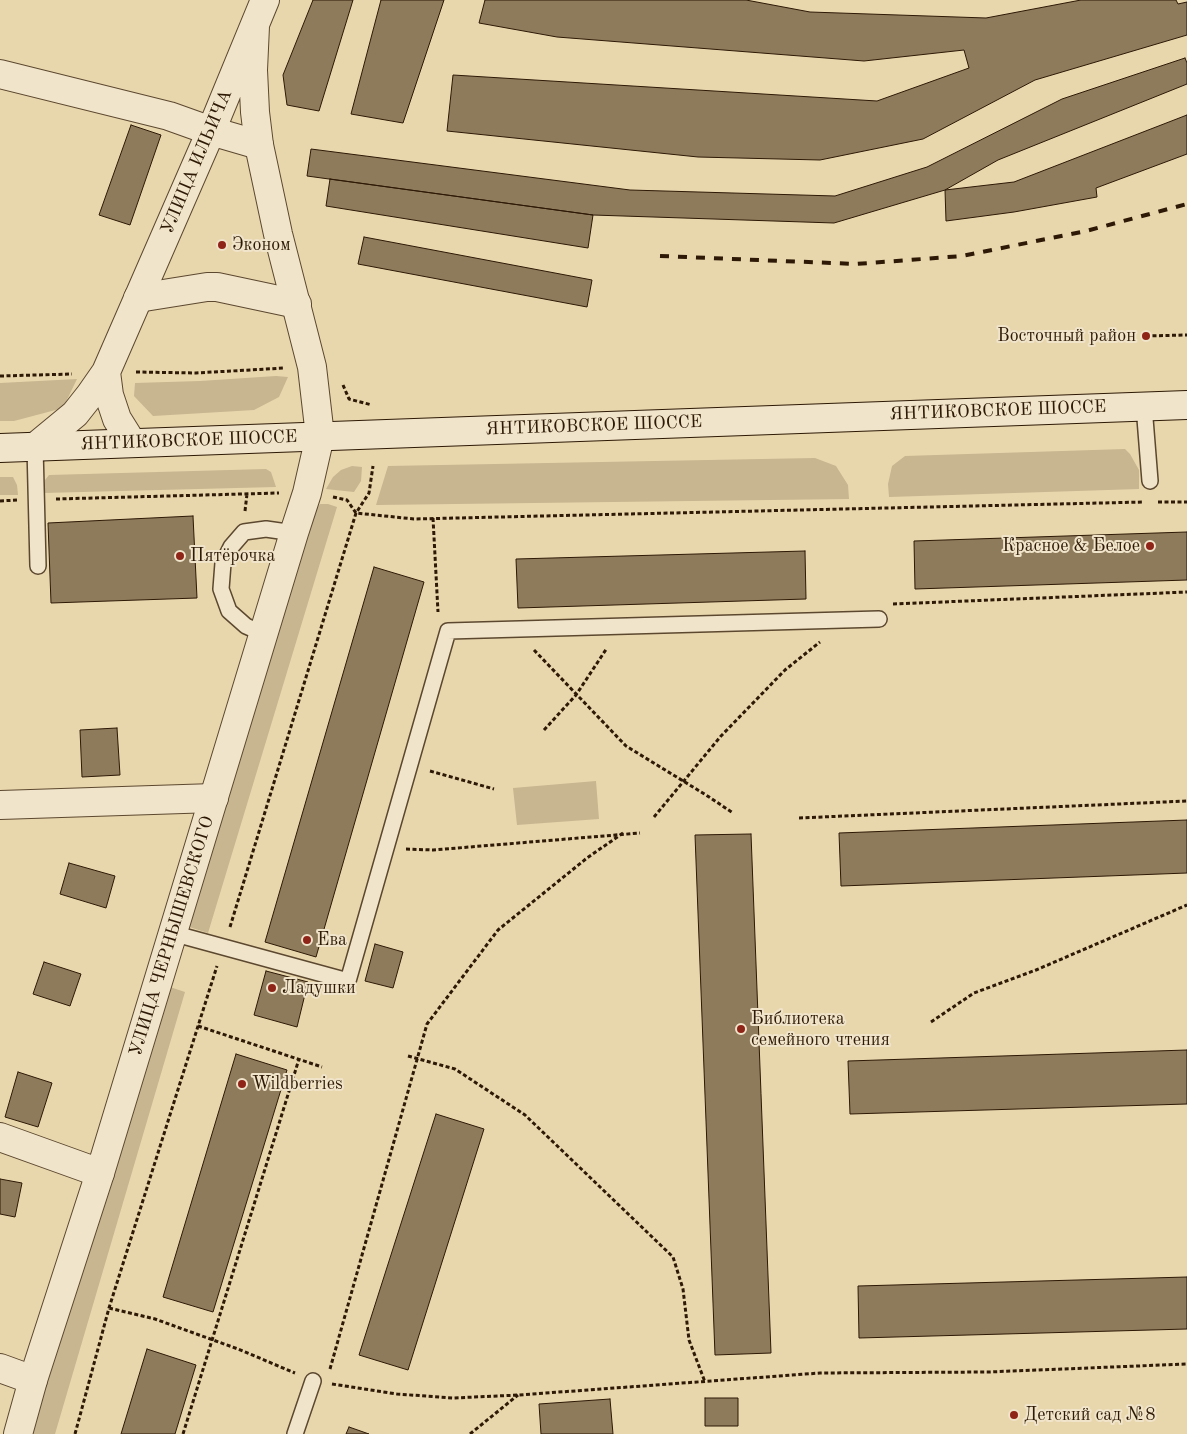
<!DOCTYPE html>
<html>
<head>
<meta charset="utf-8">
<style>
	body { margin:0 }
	canvas { display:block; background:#e8d6ad }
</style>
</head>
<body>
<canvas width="1187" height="1434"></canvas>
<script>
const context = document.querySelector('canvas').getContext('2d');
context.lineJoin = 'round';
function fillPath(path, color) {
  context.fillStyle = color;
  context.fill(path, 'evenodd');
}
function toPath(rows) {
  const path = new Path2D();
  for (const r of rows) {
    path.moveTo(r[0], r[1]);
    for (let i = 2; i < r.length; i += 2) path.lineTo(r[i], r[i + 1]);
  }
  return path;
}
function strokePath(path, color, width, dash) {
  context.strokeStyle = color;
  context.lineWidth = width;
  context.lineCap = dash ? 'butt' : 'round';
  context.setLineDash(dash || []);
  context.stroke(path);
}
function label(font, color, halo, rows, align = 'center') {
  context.font = font + ' "Old Standard TT",serif';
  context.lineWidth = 4;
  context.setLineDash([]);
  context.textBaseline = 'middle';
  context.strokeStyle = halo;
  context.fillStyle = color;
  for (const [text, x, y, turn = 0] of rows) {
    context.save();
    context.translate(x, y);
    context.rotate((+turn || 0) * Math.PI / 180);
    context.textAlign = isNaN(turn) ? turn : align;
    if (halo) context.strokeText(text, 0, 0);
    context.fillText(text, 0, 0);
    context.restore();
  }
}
fillPath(toPath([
	[276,376,288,377,279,397,254,410,153,416,134,396,135,383,200,381],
	[77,379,63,408,14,421,0,421,0,383],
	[1125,449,1130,454,1139,470,1139,489,889,497,888,484,892,466,905,456],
	[815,458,836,466,848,485,849,499,376,505,388,466],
	[352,466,362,467,361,481,354,492,326,489,333,477,341,470],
	[266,469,271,472,276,487,43,493,45,480,49,475],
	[0,477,13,477,17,485,18,495,0,495],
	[320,504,328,504,337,507,208,933,186,926,316,510],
	[596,781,599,819,517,825,513,788],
	[167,986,185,992,55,1434,32,1434]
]), '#c8b690');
const building = toPath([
	[313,0,353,0,319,111,287,105,283,75,313,0],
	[381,0,444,0,403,123,351,114,381,0],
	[485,0,746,0,810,12,986,18,1081,0,1176,0,1178,4,1187,2,1187,35,1035,80,923,139,820,160,698,157,447,131,453,75,877,101,969,68,964,50,864,61,557,37,479,23,485,0],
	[1185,58,1187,63,1187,84,998,160,945,190,834,223,593,215,307,176,311,149,630,190,835,196,927,167,1062,99,1185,58],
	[1187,115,1187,154,1096,188,1097,197,1014,212,946,221,945,190,1014,182,1187,115],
	[131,125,161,135,130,225,99,215,131,125],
	[330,179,593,215,588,248,326,206,330,179],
	[364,237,592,280,587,307,358,264,364,237],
	[193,516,197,598,51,603,48,523,193,516],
	[1187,532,1187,580,915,589,914,541,1187,532],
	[805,551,806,599,518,608,516,559,805,551],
	[374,567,424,582,316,957,265,942,374,567],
	[117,728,120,775,82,777,80,730,117,728],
	[1187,820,1187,873,841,886,839,833,1187,820],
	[751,834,771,1353,715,1355,695,835,751,834],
	[69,863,115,876,106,908,60,894,69,863],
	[375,944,403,952,393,988,365,981,375,944],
	[44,962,81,974,70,1006,33,994,44,962],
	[266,971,308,982,297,1027,254,1015,266,971],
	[1187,1050,1187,1104,850,1114,848,1061,1187,1050],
	[236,1054,287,1070,213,1312,163,1297,236,1054],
	[18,1072,52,1083,38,1127,5,1117,18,1072],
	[436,1114,484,1129,408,1370,359,1355,436,1114],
	[0,1179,22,1183,15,1217,0,1214,0,1179],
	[1187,1277,1187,1329,859,1338,858,1286,1187,1277],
	[147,1349,196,1365,175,1434,121,1434,147,1349],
	[705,1398,738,1398,738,1426,705,1426,705,1398],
	[610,1399,613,1434,541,1434,539,1404,610,1399],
	[349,1427,369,1434,346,1434,349,1427]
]);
fillPath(building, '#8e7b5c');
strokePath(building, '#2d1905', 1);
const service = toPath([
	[1144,406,1150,481],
	[35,447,38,566],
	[264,634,246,626,229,611,221,589,223,563,231,547,244,532,266,529,294,533],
	[172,933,348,981,448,631,879,619],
	[295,1434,313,1381]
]);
const minor = toPath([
	[0,74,169,116,211,131,259,145],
	[138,298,207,287,217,287,297,304],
	[0,805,214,798],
	[0,1137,100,1173],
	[0,1368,33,1380]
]);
const tertiary = toPath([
	[106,372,109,395,117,419,132,443],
	[35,447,75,414,90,395,106,372,211,131,265,0],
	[18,1434,33,1380,100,1173,294,533,307,493,320,436,312,367,278,234,259,145,255,112,253,70,255,26]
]);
const secondary = toPath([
	[0,448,1187,405]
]);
strokePath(service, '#5c482f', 18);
strokePath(minor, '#5c482f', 30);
strokePath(tertiary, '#5c482f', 30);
strokePath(secondary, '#2d1905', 30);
strokePath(toPath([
	[1146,336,1187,335],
	[136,372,196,373,284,368],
	[0,376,72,374],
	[343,385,349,399,372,405],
	[333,497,347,500,356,513,414,519,1144,502],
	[56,499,279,493],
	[0,501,17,500],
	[1158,502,1187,502],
	[245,511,247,494],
	[433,518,438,612],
	[893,604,1187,592],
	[534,650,626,746,706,795,733,813],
	[544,730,576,695,607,648],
	[430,771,494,789],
	[654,817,721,736,785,670,820,642],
	[799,818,1187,801],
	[406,849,433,850,640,833],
	[230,927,356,513,369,493,373,466],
	[931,1022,974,993,1036,970,1187,905],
	[198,1026,322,1067],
	[408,1056,455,1069,525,1115,673,1257,683,1289,689,1340,705,1382],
	[109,1308,155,1319,238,1349,295,1373],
	[330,1369,427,1024,498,930,587,858,623,833],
	[332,1384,397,1394,453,1398,519,1395,820,1373,988,1372,1187,1364],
	[75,1434,109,1308,217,966],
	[183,1434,299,1059],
	[470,1434,518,1395]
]), '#2d1905', 3, [4, 2.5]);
strokePath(service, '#f0e4ca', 15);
strokePath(minor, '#f0e4ca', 28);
strokePath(tertiary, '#f0e4ca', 28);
strokePath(secondary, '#f0e4ca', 28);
strokePath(toPath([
	[660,256,856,264,962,256,1086,231,1187,204]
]), '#2d1905', 4, [9, 9]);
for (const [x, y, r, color] of [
	[222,245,5,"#8f2418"],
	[1146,336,5,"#8f2418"],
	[1150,546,5,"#8f2418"],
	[180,556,5,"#8f2418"],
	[307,940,5,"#8f2418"],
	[272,988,5,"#8f2418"],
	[741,1029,5,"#8f2418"],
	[242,1084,5,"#8f2418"],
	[1014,1415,5,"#8f2418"]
]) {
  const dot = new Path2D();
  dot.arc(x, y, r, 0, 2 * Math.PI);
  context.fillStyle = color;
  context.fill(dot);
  strokePath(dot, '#f0e4ca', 2);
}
label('18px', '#2d1905', '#f0e4ca', [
	["УЛИЦА ИЛЬИЧА",197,162,-67],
	["ЯНТИКОВСКОЕ ШОССЕ",998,411,-2],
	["ЯНТИКОВСКОЕ ШОССЕ",594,426,-2],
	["ЯНТИКОВСКОЕ ШОССЕ",189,441,-2],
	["УЛИЦА ЧЕРНЫШЕВСКОГО",172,936,-73]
]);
label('18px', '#2d1905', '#f0e4ca', [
	["Эконом",232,245],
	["Восточный район",1136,336,"right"],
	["Красное & Белое",1140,546,"right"],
	["Пятёрочка",190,556],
	["Ева",317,940],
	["Ладушки",282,988],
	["Библиотека",751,1019],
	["семейного чтения",751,1040],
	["Wildberries",252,1084],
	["Детский сад №8",1024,1415]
], 'left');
</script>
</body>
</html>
